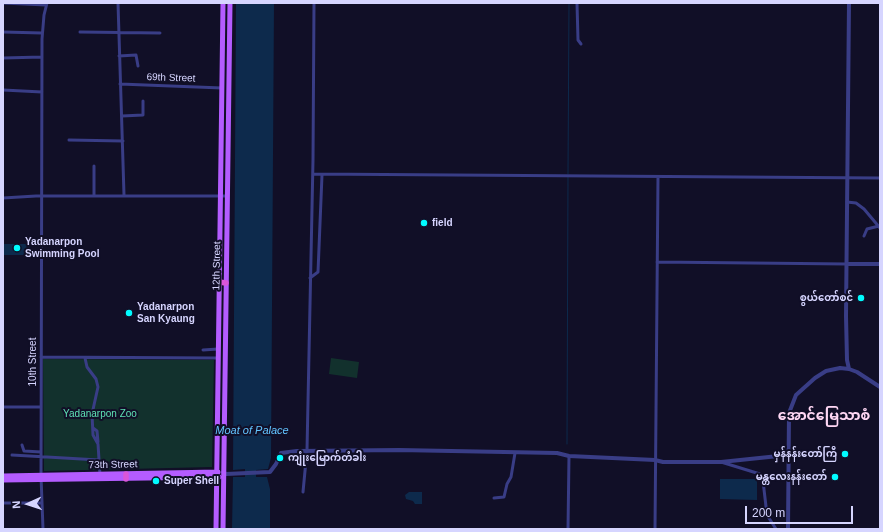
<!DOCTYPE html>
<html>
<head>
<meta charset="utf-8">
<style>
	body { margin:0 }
	#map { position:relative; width:883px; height:532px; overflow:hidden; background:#110f27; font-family:Helvetica,sans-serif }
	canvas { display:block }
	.frame { position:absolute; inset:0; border:4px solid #d6d5ff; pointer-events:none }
	.north { position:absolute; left:8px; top:484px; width:40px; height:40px; -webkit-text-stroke:3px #110f27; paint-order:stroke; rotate:267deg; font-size:11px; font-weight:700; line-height:16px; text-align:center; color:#d6d5ff }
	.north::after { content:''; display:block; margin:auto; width:14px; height:18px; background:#d6d5ff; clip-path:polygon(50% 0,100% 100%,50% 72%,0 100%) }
	.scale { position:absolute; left:745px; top:506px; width:108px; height:18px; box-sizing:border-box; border:2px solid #d6d5ff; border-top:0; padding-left:5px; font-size:12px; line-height:14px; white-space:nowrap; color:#d6d5ff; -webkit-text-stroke:3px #110f27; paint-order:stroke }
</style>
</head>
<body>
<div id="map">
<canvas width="883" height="532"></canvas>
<div class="frame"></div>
<div class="north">N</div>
<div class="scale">200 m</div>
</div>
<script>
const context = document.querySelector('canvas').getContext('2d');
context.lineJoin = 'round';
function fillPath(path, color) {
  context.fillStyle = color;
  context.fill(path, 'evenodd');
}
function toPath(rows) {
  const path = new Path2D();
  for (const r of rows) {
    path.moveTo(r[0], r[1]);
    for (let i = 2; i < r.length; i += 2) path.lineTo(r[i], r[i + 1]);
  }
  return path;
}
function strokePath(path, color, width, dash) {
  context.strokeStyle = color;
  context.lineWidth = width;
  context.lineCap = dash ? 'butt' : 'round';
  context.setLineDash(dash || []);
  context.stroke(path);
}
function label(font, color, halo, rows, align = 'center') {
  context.font = font + ' Helvetica,"Noto Sans Myanmar",sans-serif';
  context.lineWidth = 4;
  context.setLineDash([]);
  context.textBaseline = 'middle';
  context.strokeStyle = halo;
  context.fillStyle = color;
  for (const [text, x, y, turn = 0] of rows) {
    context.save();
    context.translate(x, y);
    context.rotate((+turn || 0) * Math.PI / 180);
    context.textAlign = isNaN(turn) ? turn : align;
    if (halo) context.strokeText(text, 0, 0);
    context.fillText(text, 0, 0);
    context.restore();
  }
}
fillPath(toPath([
	[331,358,359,362,357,378,329,374],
	[43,359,214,360,212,467,44,471]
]), '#12312d');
fillPath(toPath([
	[236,3,274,3,271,458,268,469,256,470,256,477,267,477,270,489,270,529,232,529,233,477,245,477,245,469,233,470],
	[3,244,30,244,30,255,3,255],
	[720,479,757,479,757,500,720,499],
	[409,492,422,492,422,504,415,504,413,501,406,499,405,495]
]), '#0d2a4c');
strokePath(toPath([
	[568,174,569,3],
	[567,444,568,177]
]), '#0d2a4c', 1);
strokePath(toPath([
	[3,3,46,5],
	[118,3,124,195],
	[577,3,578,40,581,44],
	[3,32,42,33],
	[80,32,160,33],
	[119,56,136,55,138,66],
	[3,58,42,57],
	[120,84,222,88],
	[3,90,42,92],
	[122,116,143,115,143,101],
	[69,140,123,141],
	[94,166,94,196],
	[313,174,880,178],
	[3,198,36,196,226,196],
	[847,202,856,203,864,209,880,228],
	[864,236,867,229,879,226],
	[657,262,847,264],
	[310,278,318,272,322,175],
	[203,350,218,349],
	[41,357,217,358],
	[85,358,87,367,96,379,98,387,92,414,93,435,98,444,100,475],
	[3,407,41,407],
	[93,428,97,431,98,442],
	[22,445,24,451,41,452],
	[12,455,99,460],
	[721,462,760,474,763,481,767,515,776,529],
	[303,492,307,450,313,160,314,3],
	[494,498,504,497,507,484,511,477,515,453],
	[3,503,41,503],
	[43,529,41,476,42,39,44,15,47,3],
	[568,529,569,456],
	[655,529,658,177]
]), '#393d86', 3);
strokePath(toPath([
	[849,3,846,316,847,360,849,369],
	[847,264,880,264],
	[223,472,226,474,270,472,276,464,281,453,297,451,399,450,557,453,569,456,655,460,663,462,721,462,788,455],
	[788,529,789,413,796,395,815,378,826,371,840,368,849,369,857,372,880,387]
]), '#393d86', 4);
strokePath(toPath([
	[3,476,218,472],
	[3,480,219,477],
	[216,529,223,3],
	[223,529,230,3]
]), '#b45cff', 5);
strokePath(toPath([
	[219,282,226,283],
	[126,479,126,474]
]), '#da56d9', 5.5);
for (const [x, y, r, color] of [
	[424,223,4,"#01fbff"],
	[17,248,4,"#01fbff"],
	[861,298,4,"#01fbff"],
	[129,313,4,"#01fbff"],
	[845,454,4,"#01fbff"],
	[280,458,4,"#01fbff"],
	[835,477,4,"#01fbff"],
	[156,481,4,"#01fbff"]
]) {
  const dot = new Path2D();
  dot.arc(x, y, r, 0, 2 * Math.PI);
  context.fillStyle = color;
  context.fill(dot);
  strokePath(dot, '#110f27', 1.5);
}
label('10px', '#d6d5ff', '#110f27', [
	["69th Street",171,78,2],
	["12th Street",217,266,-89],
	["10th Street",33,362,-90],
	["73th Street",113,465,-1]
]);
label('bold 10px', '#d6d5ff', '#110f27', [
	["field",432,223],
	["Yadanarpon",25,242],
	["Swimming Pool",25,254],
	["စွယ်တော်စင်",853,298,"right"],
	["Yadanarpon",137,307],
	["San Kyaung",137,319],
	["မှန်နန်းတော်ကြီ",837,454,"right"],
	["ကျုံးမြောက်တံခါး",288,458],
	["မန္တလေးနန်းတော်",827,477,"right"],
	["Super Shell",164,481]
], 'left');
label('10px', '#5ee2b5', '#110f27', [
	["Yadanarpon Zoo",100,414]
]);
label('italic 11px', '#63c4ff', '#110f27', [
	["Moat of Palace",252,431]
]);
label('bold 14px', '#ffd7f4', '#110f27', [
	["အောင်မြေသာစံ",824,416]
]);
</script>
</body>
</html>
